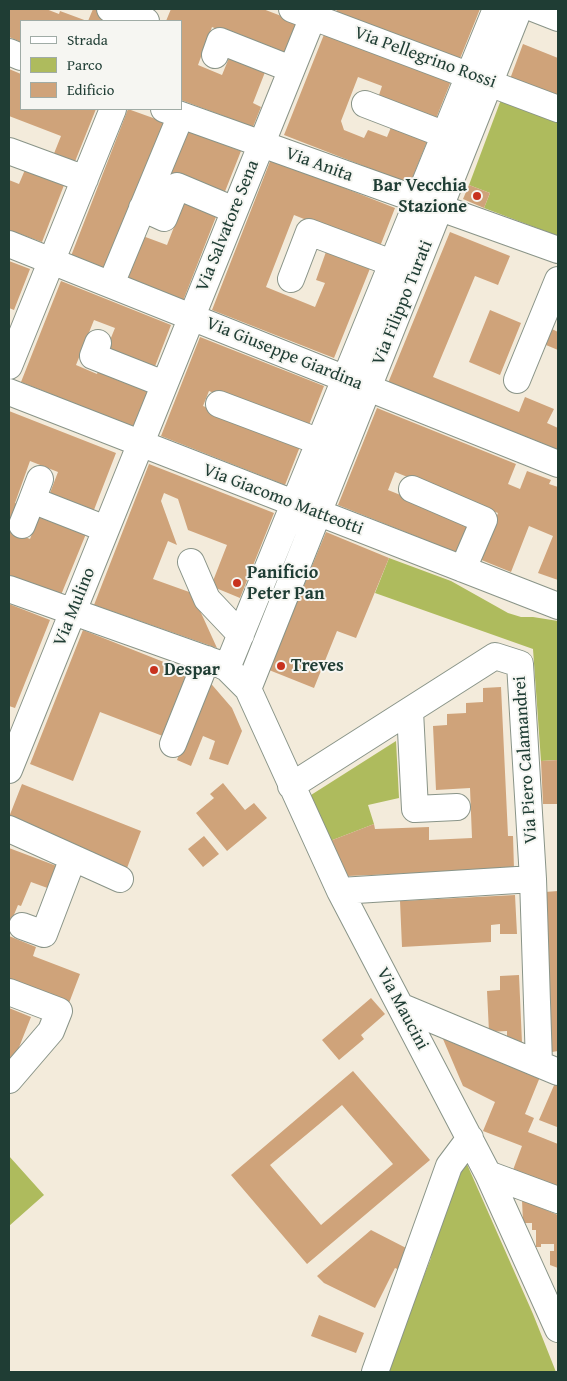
<!DOCTYPE html>
<html>
<head>
<meta charset="utf-8">
<style>
	body { margin:0 }
	#map { position:relative; width:567px; height:1381px; overflow:hidden; background:#f3ebdb; font-family:"Gentium Book Plus",serif }
	canvas { display:block }
	.frame { position:absolute; inset:0; border:10px solid #1f3d34; pointer-events:none }
	.legend { position:absolute; left:20px; top:20px; width:162px; height:90px; box-sizing:border-box; background:#f6f6f2; border:1px solid #a0aca6; margin:0; padding:6px 9px; list-style:none; font-size:15px; color:#1f3d34 }
	.legend li { display:flex; align-items:center; gap:10px; height:25px }
	.legend b { width:25px; border:1px solid #a0aca6 }
</style>
</head>
<body>
<div id="map">
<canvas width="567" height="1381"></canvas>
<div class="frame"></div>
<ul class="legend">
<li><b style="height:6px;background:#fff"></b>Strada</li>
<li><b style="height:14px;background:#aebb5d"></b>Parco</li>
<li><b style="height:14px;background:#cfa37a"></b>Edificio</li>
</ul>
</div>
<script>
const context = document.querySelector('canvas').getContext('2d');
context.lineJoin = 'round';
function fillPath(path, color) {
  context.fillStyle = color;
  context.fill(path, 'evenodd');
}
function toPath(rows) {
  const path = new Path2D();
  for (const r of rows) {
    path.moveTo(r[0], r[1]);
    for (let i = 2; i < r.length; i += 2) path.lineTo(r[i], r[i + 1]);
  }
  return path;
}
function strokePath(path, color, width, dash) {
  context.strokeStyle = color;
  context.lineWidth = width;
  context.lineCap = dash ? 'butt' : 'round';
  context.setLineDash(dash || []);
  context.stroke(path);
}
function label(font, color, halo, rows, align = 'center') {
  context.font = font + ' "Gentium Book Plus",serif';
  context.lineWidth = 4;
  context.setLineDash([]);
  context.textBaseline = 'middle';
  context.strokeStyle = halo;
  context.fillStyle = color;
  for (const [text, x, y, turn = 0] of rows) {
    context.save();
    context.translate(x, y);
    context.rotate((+turn || 0) * Math.PI / 180);
    context.textAlign = isNaN(turn) ? turn : align;
    if (halo) context.strokeText(text, 0, 0);
    context.fillText(text, 0, 0);
    context.restore();
  }
}
fillPath(toPath([
	[502,97,558,119,558,236,484,208,490,193,469,185],
	[389,558,451,581,508,613,521,617,533,617,558,621,558,760,541,761,533,649,375,593],
	[396,741,399,798,368,805,374,824,330,841,311,795],
	[9,1156,44,1195,9,1226],
	[466,1162,533,1314,556,1372,386,1372,431,1258,433,1236,459,1165]
]), '#aebb5d');
fillPath(toPath([
	[9,9,46,9,59,14,60,11,87,21,21,21,21,42,9,37],
	[93,9,126,21,88,21],
	[171,9,263,9,297,22,284,55,212,27,198,65,222,75,231,53,267,67,253,103,261,107,253,127,181,100,181,21,166,21],
	[337,9,480,9,459,61,336,13],
	[325,32,451,81,435,121,378,98,382,86,358,77,341,121,344,130,364,138,368,130,387,137,392,125,428,139,410,184,284,135],
	[523,44,558,58,558,98,510,79],
	[9,69,21,74,21,109,96,109,72,169,51,161,61,136,9,116],
	[128,109,167,123,110,271,71,256],
	[184,130,241,151,224,194,166,176],
	[271,159,395,208,379,249,294,215,266,287,315,307,325,283,316,280,327,249,371,266,334,358,212,310],
	[27,165,66,180,42,242,9,230,9,180,19,184],
	[469,185,490,193,484,208,463,199],
	[186,196,219,209,183,301,124,278,140,235,167,245],
	[450,232,510,256,498,285,475,276,433,377,519,412,525,397,554,409,547,423,558,428,558,452,388,383],
	[9,261,30,269,14,310,9,308],
	[61,281,171,325,154,369,106,350,115,328,94,320,76,365,97,374,100,366,150,386,133,427,21,382],
	[490,310,521,323,500,375,469,362],
	[552,329,558,332,558,350,546,345],
	[200,337,324,386,307,430,209,391,203,406,301,444,285,485,161,436],
	[377,408,516,464,508,484,520,489,527,471,551,480,549,484,558,487,558,580,538,573,553,536,529,526,511,572,479,559,498,513,395,472,388,490,473,524,460,554,338,505],
	[9,411,116,453,92,515,48,498,58,472,30,461,15,503,18,504,9,527],
	[149,464,274,513,240,598,211,586,227,545,188,530,178,499,164,493,161,501,177,545,168,541,153,579,192,593,217,648,94,605],
	[41,511,88,529,61,595,9,575,9,531,30,539],
	[326,532,389,558,356,638,337,631,314,688,269,670],
	[9,604,50,620,15,708,9,706],
	[83,630,194,674,168,738,100,712,73,781,30,764],
	[207,679,232,708,242,731,228,765,209,759,215,741,203,736,191,766,177,760],
	[501,687,508,836,513,836,514,869,348,876,330,841,374,824,375,829,429,827,429,840,472,838,470,788,436,790,433,726,447,725,447,714,466,713,466,703,483,702,483,688],
	[558,760,558,804,543,804,541,761],
	[223,783,245,810,254,803,267,818,227,851,196,813,214,798,210,794],
	[22,784,141,831,127,868,9,817],
	[204,836,219,854,203,867,188,849],
	[9,848,62,868,53,890,31,882,21,906,18,905,9,927],
	[558,891,558,1051,552,1052,545,892],
	[515,895,517,934,500,934,500,924,491,925,491,942,402,947,400,901],
	[9,936,36,947,33,956,80,974,69,1003,9,980],
	[519,975,522,1043,507,1039,507,1031,489,1032,487,991,500,990,500,976],
	[371,998,385,1014,361,1035,364,1039,339,1060,322,1040],
	[9,1008,31,1017,14,1060,9,1058],
	[440,1032,540,1077,525,1114,534,1118,528,1132,558,1144,558,1188,513,1170,522,1146,483,1131,495,1102,463,1086],
	[353,1071,430,1160,307,1264,231,1175],
	[342,1105,393,1164,321,1225,270,1165],
	[555,1083,558,1084,557,1127,539,1120],
	[522,1200,558,1215,558,1268,550,1265,550,1251,554,1251,554,1244,541,1244,541,1247,536,1247,536,1230,532,1230,532,1223,523,1223],
	[371,1230,410,1250,402,1271,395,1268,375,1308,324,1283,317,1276],
	[319,1315,364,1333,356,1353,311,1336]
]), '#cfa37a');
const minor = toPath([
	[110,9,146,21],
	[292,9,558,109],
	[535,9,558,18],
	[9,52,21,57],
	[215,55,220,41,291,69],
	[365,104,461,141],
	[164,109,558,250],
	[9,151,85,179],
	[142,208,164,218,177,186,234,210],
	[9,244,558,464],
	[291,279,309,232,408,269],
	[111,284,181,115],
	[98,343,93,356,164,384],
	[9,366,113,109],
	[517,380,558,280],
	[9,392,558,606],
	[219,404,336,448],
	[40,479,32,500,106,529],
	[412,489,484,520,463,569],
	[22,525,32,500],
	[191,562,207,599,241,635],
	[9,589,217,663,227,668,248,689,340,891,488,1174,558,1329],
	[227,668,496,9],
	[248,689,519,9],
	[410,711,415,809,457,807],
	[173,744,207,659],
	[9,770,316,9],
	[291,786,495,656,520,664,533,879,539,1064],
	[9,829,120,879],
	[340,891,533,879],
	[22,926,44,934,73,858],
	[9,992,59,1011,51,1031,9,1080],
	[402,1007,558,1072],
	[488,1174,558,1200],
	[375,1372,449,1166,470,1138]
]);
strokePath(minor, '#899488', 28);
strokePath(minor, '#fff', 26);
for (const [x, y, r, color] of [
	[477,196,5,"#c8321e"],
	[237,583,5,"#c8321e"],
	[281,666,5,"#c8321e"],
	[154,670,5,"#c8321e"]
]) {
  const dot = new Path2D();
  dot.arc(x, y, r, 0, 2 * Math.PI);
  context.fillStyle = color;
  context.fill(dot);
  strokePath(dot, '#f6f6f2', 2);
}
label('18px', '#1f3d34', '#f6f6f2', [
	["Via Pellegrino Rossi",425,58,20],
	["Via Anita",319,165,20],
	["Via Salvatore Sena",228,226,-68],
	["Via Filippo Turati",403,303,-68],
	["Via Giuseppe Giardina",284,354,22],
	["Via Giacomo Matteotti",283,500,21],
	["Via Mulino",75,607,-68],
	["Via Piero Calamandrei",526,760,-94],
	["Via Maucini",402,1009,62]
]);
label('bold 18px', '#1f3d34', '#f6f6f2', [
	["Bar Vecchia",467,186,"right"],
	["Stazione",467,207,"right"],
	["Panificio",247,573],
	["Peter Pan",247,594],
	["Treves",291,666],
	["Despar",164,670]
], 'left');
</script>
</body>
</html>
